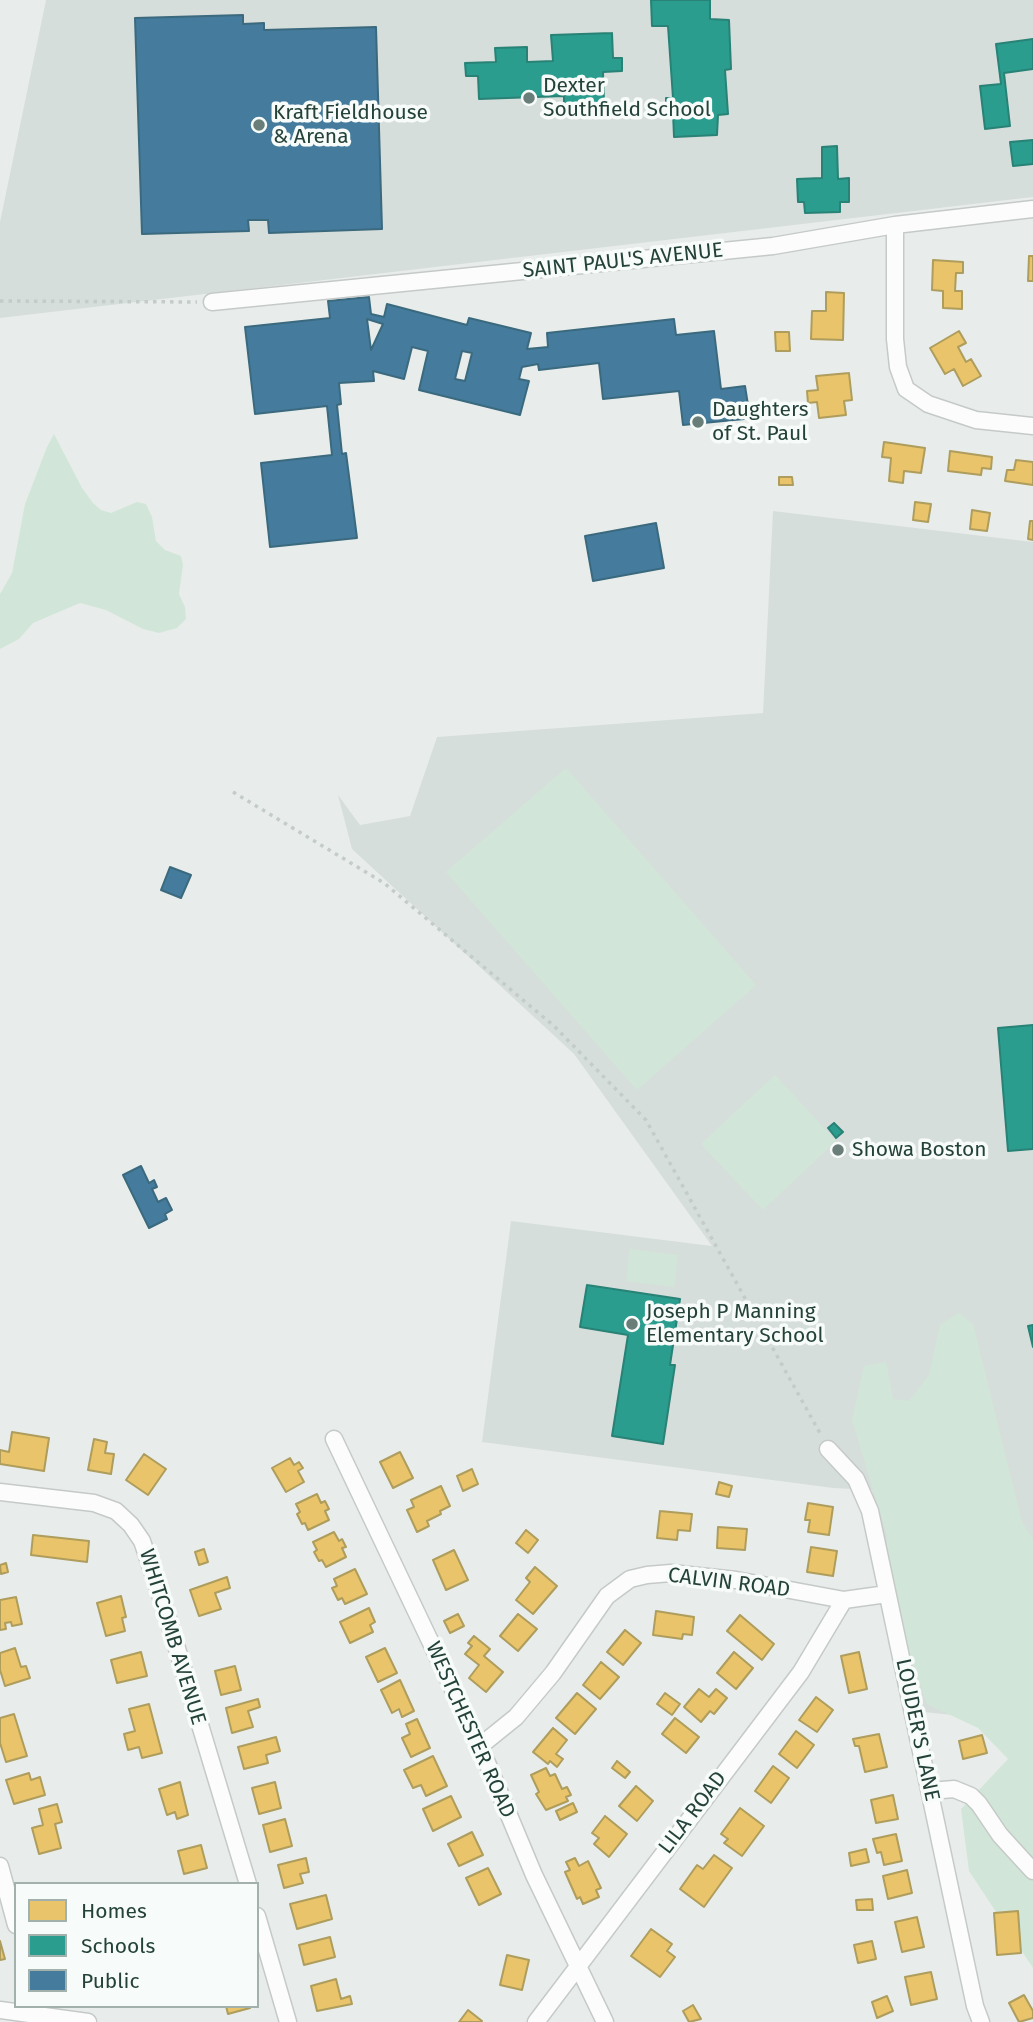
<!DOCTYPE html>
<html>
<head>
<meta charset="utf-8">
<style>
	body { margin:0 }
	#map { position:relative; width:1033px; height:2022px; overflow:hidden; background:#e8edeb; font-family:"Fira Sans",sans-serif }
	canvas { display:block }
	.legend { position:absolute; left:14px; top:1882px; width:245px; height:126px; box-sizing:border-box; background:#f7fbf9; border:2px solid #a3b1ad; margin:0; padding:9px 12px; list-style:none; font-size:21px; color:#24423a }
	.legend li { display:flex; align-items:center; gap:14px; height:35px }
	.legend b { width:35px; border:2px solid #a3b1ad }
</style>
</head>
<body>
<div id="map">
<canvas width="1033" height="2022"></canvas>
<ul class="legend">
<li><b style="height:19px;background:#e9c46a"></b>Homes</li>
<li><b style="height:19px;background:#2a9d8f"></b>Schools</li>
<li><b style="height:19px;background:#457b9d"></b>Public</li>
</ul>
</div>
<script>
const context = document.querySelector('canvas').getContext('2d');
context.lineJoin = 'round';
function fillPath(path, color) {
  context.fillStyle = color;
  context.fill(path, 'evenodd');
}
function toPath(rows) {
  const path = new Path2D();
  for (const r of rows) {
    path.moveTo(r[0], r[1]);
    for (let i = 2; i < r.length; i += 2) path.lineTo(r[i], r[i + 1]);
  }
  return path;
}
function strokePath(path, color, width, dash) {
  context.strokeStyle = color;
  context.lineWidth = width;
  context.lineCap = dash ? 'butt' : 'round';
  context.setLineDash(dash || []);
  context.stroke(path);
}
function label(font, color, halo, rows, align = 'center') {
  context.font = font + ' "Fira Sans",sans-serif';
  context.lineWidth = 7;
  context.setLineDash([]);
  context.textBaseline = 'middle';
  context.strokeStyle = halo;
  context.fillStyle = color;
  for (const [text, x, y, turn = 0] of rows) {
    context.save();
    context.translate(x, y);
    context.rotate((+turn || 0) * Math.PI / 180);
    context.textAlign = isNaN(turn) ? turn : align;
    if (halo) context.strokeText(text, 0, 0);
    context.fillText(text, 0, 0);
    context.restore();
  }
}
fillPath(toPath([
	[46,0,1033,0,1033,197,0,318,0,222],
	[773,511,1033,542,1033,1723,923,1712,872,1490,833,1488,482,1442,511,1221,712,1246,574,1054,352,849,338,795,360,825,410,816,437,737,763,713]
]), '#d6dedb');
fillPath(toPath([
	[54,434,82,488,93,503,101,510,111,513,137,502,146,504,152,517,156,541,165,550,181,556,183,565,179,594,185,607,186,619,177,628,159,633,143,629,106,610,80,603,33,623,19,639,0,649,0,594,12,573,25,504,47,447],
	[566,768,756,985,637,1090,446,872],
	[775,1075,836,1141,763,1210,701,1144],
	[630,1249,678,1255,674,1287,626,1281],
	[959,1313,973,1324,1022,1522,1033,1539,1033,1968,969,1871,961,1809,1008,1759,978,1728,927,1704,886,1586,887,1535,852,1420,864,1366,886,1362,893,1399,909,1401,929,1375,940,1325]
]), '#d1e6d8');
const homes = toPath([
	[1029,256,1033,256,1033,281,1028,281,1029,256],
	[933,260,963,262,963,273,956,273,955,291,962,291,962,309,943,308,943,291,932,290,933,260],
	[826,292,844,293,843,340,811,339,812,311,826,311,826,292],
	[959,331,966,343,958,347,966,362,971,359,981,376,963,386,954,369,945,374,930,348,959,331],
	[775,332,789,332,790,351,776,351,775,332],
	[849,373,852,400,844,401,846,415,819,418,817,402,808,403,807,391,818,390,816,376,849,373],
	[884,442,925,448,921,473,904,471,903,483,889,481,891,458,882,457,884,442],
	[950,451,992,457,991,469,982,468,981,475,948,471,950,451],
	[1016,460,1033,462,1033,485,1005,481,1007,470,1014,470,1016,460],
	[779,477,792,477,793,485,779,485,779,477],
	[915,502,931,504,928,522,913,520,915,502],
	[972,510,990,513,987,531,970,529,972,510],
	[1030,521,1033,521,1033,540,1028,539,1030,521],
	[12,1432,49,1438,44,1471,0,1464,0,1450,9,1452,12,1432],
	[94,1439,107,1442,105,1453,114,1454,111,1474,88,1470,94,1439],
	[400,1452,413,1478,393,1488,380,1462,400,1452],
	[144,1454,166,1469,148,1495,126,1480,144,1454],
	[290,1458,294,1465,299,1462,303,1468,298,1471,304,1482,286,1492,272,1468,290,1458],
	[472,1469,478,1484,463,1491,457,1476,472,1469],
	[719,1482,732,1486,729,1497,716,1494,719,1482],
	[441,1486,450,1506,440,1511,441,1514,427,1521,429,1526,417,1532,407,1510,414,1507,411,1500,441,1486],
	[317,1494,321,1503,325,1501,329,1509,325,1511,329,1520,308,1530,305,1523,302,1524,297,1514,300,1512,296,1504,317,1494],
	[808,1503,833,1507,829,1535,808,1532,810,1520,805,1520,808,1503],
	[660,1511,692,1514,690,1531,678,1530,677,1540,657,1538,660,1511],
	[718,1527,747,1529,745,1550,717,1548,718,1527],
	[526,1530,538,1540,528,1553,516,1543,526,1530],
	[334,1532,339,1541,342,1539,346,1547,342,1548,346,1557,326,1567,322,1560,319,1561,314,1552,317,1550,313,1542,334,1532],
	[33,1535,89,1541,87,1562,31,1555,33,1535],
	[811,1547,837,1551,833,1576,807,1572,811,1547],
	[204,1549,208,1562,199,1565,195,1552,204,1549],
	[454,1550,468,1580,446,1590,433,1560,454,1550],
	[6,1563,8,1572,1,1574,0,1565,6,1563],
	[535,1567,557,1586,533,1614,516,1600,530,1582,526,1578,535,1567],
	[355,1569,367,1594,345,1604,342,1598,338,1600,332,1588,337,1586,334,1579,355,1569],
	[227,1577,230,1588,215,1593,221,1609,199,1616,190,1590,227,1577],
	[121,1596,126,1617,122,1618,125,1631,106,1636,97,1603,121,1596],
	[16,1597,22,1624,12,1626,11,1622,5,1623,6,1629,0,1630,0,1600,16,1597],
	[369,1608,375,1622,370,1625,373,1632,350,1643,340,1622,369,1608],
	[656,1611,694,1617,692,1635,683,1634,682,1639,653,1635,656,1611],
	[458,1614,464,1626,450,1633,444,1621,458,1614],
	[518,1614,537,1629,518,1651,500,1636,518,1614],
	[740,1615,774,1644,762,1660,727,1631,740,1615],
	[625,1630,641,1643,623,1665,607,1652,625,1630],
	[474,1636,490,1649,484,1656,503,1672,486,1692,469,1678,479,1665,465,1654,472,1646,468,1643,474,1636],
	[15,1648,21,1667,26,1666,30,1678,5,1686,0,1670,0,1653,15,1648],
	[385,1648,397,1673,378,1682,366,1657,385,1648],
	[141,1652,147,1676,117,1683,111,1660,141,1652],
	[734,1652,753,1668,736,1689,717,1673,734,1652],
	[859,1652,867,1689,849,1693,841,1656,859,1652],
	[601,1662,619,1677,600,1699,583,1685,601,1662],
	[235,1666,241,1690,221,1695,215,1671,235,1666],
	[400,1680,414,1711,402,1717,399,1709,392,1713,381,1690,400,1680],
	[699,1689,709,1697,716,1689,727,1698,714,1714,710,1711,701,1722,684,1707,699,1689],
	[577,1693,596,1709,575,1734,556,1718,577,1693],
	[665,1693,680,1704,672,1715,657,1704,665,1693],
	[816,1697,833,1710,817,1732,799,1720,816,1697],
	[258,1699,260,1707,248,1711,253,1727,232,1733,226,1708,258,1699],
	[149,1704,162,1753,142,1758,139,1747,128,1750,124,1734,135,1731,129,1709,149,1704],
	[14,1714,27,1756,6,1762,0,1743,0,1718,14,1714],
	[675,1718,699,1737,686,1753,662,1734,675,1718],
	[417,1719,430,1748,411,1757,402,1738,410,1734,406,1724,417,1719],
	[553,1728,567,1740,556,1754,563,1759,557,1767,550,1761,548,1764,533,1752,553,1728],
	[796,1731,814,1745,797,1768,779,1754,796,1731],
	[879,1734,887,1767,865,1772,859,1746,855,1746,853,1739,879,1734],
	[982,1735,987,1753,963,1759,959,1741,982,1735],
	[276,1737,280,1751,266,1755,268,1763,244,1769,238,1747,276,1737],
	[433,1756,447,1786,426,1796,421,1785,413,1788,404,1770,433,1756],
	[617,1761,630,1772,625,1778,612,1768,617,1761],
	[773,1766,789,1778,771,1803,755,1791,773,1766],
	[546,1768,550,1776,555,1774,562,1789,567,1787,571,1795,566,1797,568,1801,546,1810,536,1794,539,1792,531,1775,546,1768],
	[29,1773,31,1780,40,1777,45,1795,14,1804,6,1780,29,1773],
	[180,1782,188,1815,177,1819,175,1812,167,1815,159,1789,180,1782],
	[275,1782,281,1808,259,1814,252,1788,275,1782],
	[636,1786,653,1801,637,1821,619,1806,636,1786],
	[893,1795,898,1819,876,1823,871,1800,893,1795],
	[451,1796,461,1817,433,1831,423,1809,451,1796],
	[573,1803,577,1812,560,1820,556,1811,573,1803],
	[57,1804,62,1822,55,1824,61,1848,39,1854,32,1828,43,1825,39,1809,57,1804],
	[740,1808,764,1826,742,1856,724,1843,728,1839,721,1834,740,1808],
	[605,1816,627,1834,609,1857,594,1844,599,1838,592,1833,605,1816],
	[285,1819,292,1846,270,1852,263,1825,285,1819],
	[472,1832,483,1855,459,1866,448,1844,472,1832],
	[896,1834,902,1861,884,1865,881,1852,877,1853,873,1839,896,1834],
	[201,1845,207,1868,184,1874,178,1851,201,1845],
	[866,1849,869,1862,851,1866,849,1853,866,1849],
	[714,1855,732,1868,704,1907,680,1889,697,1865,703,1869,714,1855],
	[306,1858,309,1872,300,1874,303,1883,284,1888,278,1865,306,1858],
	[575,1858,579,1866,588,1861,601,1888,596,1890,599,1897,583,1904,580,1897,577,1899,565,1872,570,1870,566,1862,575,1858],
	[488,1868,501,1894,479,1905,466,1878,488,1868],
	[907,1870,912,1893,888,1899,883,1876,907,1870],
	[326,1895,332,1919,297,1929,290,1904,326,1895],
	[872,1899,873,1910,857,1910,856,1900,872,1899],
	[1018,1911,1021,1953,997,1955,994,1913,1018,1911],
	[917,1917,924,1947,902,1952,895,1922,917,1917],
	[651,1929,672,1944,667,1951,675,1957,660,1977,631,1956,651,1929],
	[330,1937,335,1957,304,1965,299,1945,330,1937],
	[0,1941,5,1959,0,1960,0,1941],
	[872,1941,876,1959,858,1963,854,1945,872,1941],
	[507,1955,529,1960,522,1990,500,1985,507,1955],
	[931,1972,937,1999,911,2005,905,1977,931,1972],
	[336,1979,341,1999,350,1996,352,2004,317,2011,311,1986,336,1979],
	[1024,1995,1033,2011,1033,2018,1019,2022,1009,2003,1024,1995],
	[887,1996,893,2011,877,2018,872,2002,887,1996],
	[693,2005,701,2019,689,2022,683,2011,693,2005],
	[226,2006,249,2006,250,2008,228,2014,226,2006],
	[468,2010,482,2021,481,2022,459,2022,468,2010]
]);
fillPath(homes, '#e9c46a');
strokePath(homes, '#ae9d5c', 2);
const schools = toPath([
	[651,0,710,0,710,19,729,20,731,69,725,70,728,114,718,115,717,135,674,137,673,112,666,112,666,98,673,98,668,26,652,26,651,0],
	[612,33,613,58,622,58,622,71,603,72,604,103,564,105,564,96,479,99,478,76,466,76,465,63,496,62,495,48,527,47,527,62,553,61,551,35,612,33],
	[1033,39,1033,69,1004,73,1010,126,985,129,980,86,1001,84,996,44,1033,39],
	[1033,140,1033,164,1013,166,1010,142,1033,140],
	[837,146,838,179,849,178,849,202,840,202,840,212,805,213,804,202,798,202,797,179,822,178,822,147,837,146],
	[1033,1025,1033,1149,1008,1151,998,1028,1033,1025],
	[834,1123,843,1132,836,1138,828,1128,834,1123],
	[587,1285,680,1299,670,1365,675,1365,663,1444,612,1436,628,1335,580,1327,587,1285],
	[1033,1325,1033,1347,1028,1326,1033,1325]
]);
fillPath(schools, '#2a9d8f');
strokePath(schools, '#288276', 2);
const public = toPath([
	[243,15,243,24,264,23,264,30,376,27,382,229,269,233,268,220,248,220,249,231,142,234,135,18,243,15],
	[369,297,371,314,384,317,387,304,467,325,469,318,531,333,527,349,548,347,547,333,674,319,676,335,714,331,721,389,745,386,748,405,742,406,744,419,683,425,679,391,603,399,599,363,539,370,538,364,522,367,519,379,529,381,520,415,419,390,428,351,412,347,404,379,373,371,374,381,339,383,341,404,337,405,342,454,346,453,357,538,270,547,261,463,332,455,327,406,255,414,245,327,330,318,328,301,369,297],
	[367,319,383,324,371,350,367,319],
	[462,351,472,353,465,381,455,379,462,351],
	[656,523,664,568,593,581,585,536,656,523],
	[170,867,191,875,181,898,161,890,170,867],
	[141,1166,149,1183,154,1180,157,1187,152,1189,158,1202,166,1198,172,1210,165,1214,167,1219,149,1228,123,1175,141,1166]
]);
fillPath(public, '#457b9d');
strokePath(public, '#3b6a7f', 2);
const street = toPath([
	[895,225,895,339,898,367,906,389,928,404,976,420,1033,426],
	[212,302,773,246,895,225,1033,209],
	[334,1439,480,1746,534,1875,605,2022],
	[828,1449,856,1479,870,1511,975,2006,981,2022],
	[0,1492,94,1503,116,1511,131,1525,142,1541,166,1612,248,1884],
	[480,1746,516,1717,553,1673,607,1596,630,1579,647,1575,671,1573,736,1580,844,1600,887,1594],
	[930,1791,954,1789,971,1796,979,1804,1000,1835,1033,1871],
	[0,1866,16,1925],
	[257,1916,288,2022],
	[0,2010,88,2022],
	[536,2022,801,1672,844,1600]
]);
strokePath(street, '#c5cac8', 19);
strokePath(toPath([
	[0,301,197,302],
	[233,792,384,883,554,1026,646,1120,821,1435]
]), '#c3ccca', 3.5, [3.5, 5]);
strokePath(street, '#fcfcfc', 16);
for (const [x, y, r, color] of [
	[529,98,7,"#697e78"],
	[259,125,7,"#697e78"],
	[698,422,7,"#697e78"],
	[838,1150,7,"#697e78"],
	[632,1324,7,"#697e78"]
]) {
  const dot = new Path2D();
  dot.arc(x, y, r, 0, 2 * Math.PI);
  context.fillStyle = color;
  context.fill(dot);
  strokePath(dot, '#f7fbf9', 2.5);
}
label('21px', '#24423a', '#f7fbf9', [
	["Dexter",543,86],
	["Southfield School",543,110],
	["Kraft Fieldhouse",273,113],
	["& Arena",273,137],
	["Daughters",712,410],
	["of St. Paul",712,434],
	["Showa Boston",852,1150],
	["Joseph P Manning",646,1312],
	["Elementary School",646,1336]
], 'left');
label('21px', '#24423a', '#f7fbf9', [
	["SAINT PAUL'S AVENUE",623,261,-6],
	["CALVIN ROAD",729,1583,7],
	["WHITCOMB AVENUE",172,1637,73],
	["WESTCHESTER ROAD",470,1730,66],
	["LOUDER'S LANE",917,1730,78],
	["LILA ROAD",693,1813,-53]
]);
</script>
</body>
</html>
